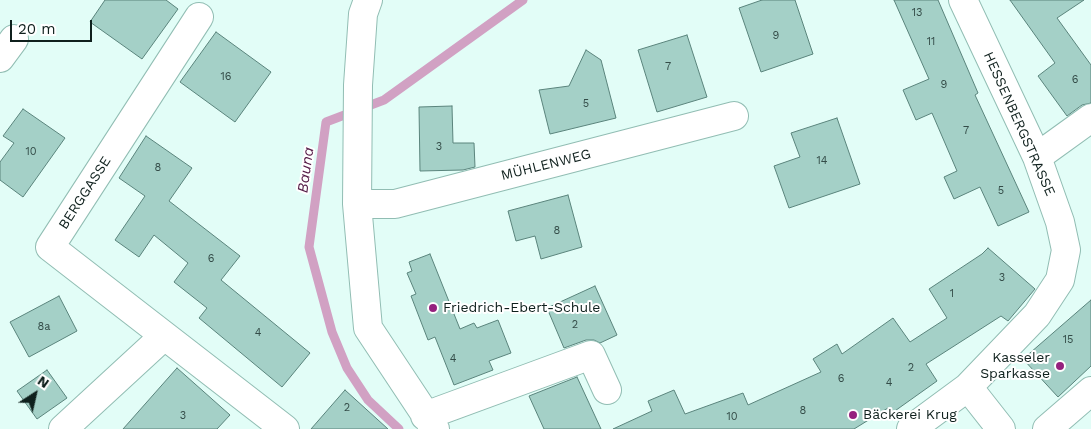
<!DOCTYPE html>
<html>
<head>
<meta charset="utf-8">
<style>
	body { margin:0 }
	#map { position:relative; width:1091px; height:429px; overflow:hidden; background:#e2fdf7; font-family:"Work Sans",sans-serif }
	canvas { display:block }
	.north { position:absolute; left:10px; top:369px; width:50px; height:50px; -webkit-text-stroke:4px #fff; paint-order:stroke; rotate:35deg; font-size:14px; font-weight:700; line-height:20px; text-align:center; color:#0f201d }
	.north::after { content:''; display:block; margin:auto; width:18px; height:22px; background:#0f201d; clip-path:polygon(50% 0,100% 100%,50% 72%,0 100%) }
	.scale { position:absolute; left:10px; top:20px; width:82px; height:22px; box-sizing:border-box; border:2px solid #0f201d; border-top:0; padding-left:6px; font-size:15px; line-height:18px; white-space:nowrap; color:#0f201d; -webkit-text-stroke:4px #fff; paint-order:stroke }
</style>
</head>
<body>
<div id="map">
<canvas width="1091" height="429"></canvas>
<div class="north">N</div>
<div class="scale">20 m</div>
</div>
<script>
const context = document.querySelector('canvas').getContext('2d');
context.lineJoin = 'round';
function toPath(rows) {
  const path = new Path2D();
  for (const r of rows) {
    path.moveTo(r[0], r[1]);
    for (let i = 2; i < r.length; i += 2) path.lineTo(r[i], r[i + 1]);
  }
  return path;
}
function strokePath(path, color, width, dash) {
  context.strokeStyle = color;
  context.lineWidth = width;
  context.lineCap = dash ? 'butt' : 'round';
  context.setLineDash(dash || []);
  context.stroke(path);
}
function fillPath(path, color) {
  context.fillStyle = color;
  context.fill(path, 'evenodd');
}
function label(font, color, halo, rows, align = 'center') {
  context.font = font + ' "Work Sans",sans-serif';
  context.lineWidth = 4;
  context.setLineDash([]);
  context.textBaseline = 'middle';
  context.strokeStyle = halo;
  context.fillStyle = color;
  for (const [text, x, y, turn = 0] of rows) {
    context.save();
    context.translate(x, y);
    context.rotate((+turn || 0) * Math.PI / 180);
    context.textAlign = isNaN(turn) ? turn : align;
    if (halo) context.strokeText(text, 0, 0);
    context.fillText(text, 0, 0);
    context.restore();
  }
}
strokePath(toPath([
	[399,429,368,400,347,368,332,332,309,247,326,122,384,100,523,0]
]), '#d1a1c3', 9);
const building = toPath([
	[105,0,166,0,178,9,142,59,90,22,105,0],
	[762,0,795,0,813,54,761,72,739,8,762,0],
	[894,0,938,0,978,93,975,95,1029,212,998,226,980,187,954,199,944,177,957,171,932,113,916,120,903,90,929,79,894,0],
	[1010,0,1084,0,1057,18,1091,65,1091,103,1082,105,1067,116,1038,76,1055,63,1010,0],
	[216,32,271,72,235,122,180,82,216,32],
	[687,35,707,97,657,112,638,50,687,35],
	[586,50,601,60,616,118,550,134,539,90,569,86,586,50],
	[452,106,453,143,474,143,475,167,463,170,420,171,419,107,452,106],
	[23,109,65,138,23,197,0,180,0,162,14,143,3,136,23,109],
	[837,118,860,184,789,208,774,166,800,157,791,133,837,118],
	[146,136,192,168,169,201,240,256,221,280,310,353,282,387,199,318,207,308,174,282,188,263,154,235,139,257,115,240,145,196,119,178,146,136],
	[568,195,582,247,541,259,535,236,516,241,508,211,568,195],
	[988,248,1035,289,1008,321,1001,316,926,364,937,381,892,413,888,408,854,429,613,429,652,411,648,401,674,390,685,414,743,393,748,405,821,372,813,359,837,344,842,354,893,318,910,342,947,318,929,289,982,254,988,248],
	[430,254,460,329,474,323,477,328,498,320,511,353,489,361,493,370,454,385,435,337,428,340,411,296,416,294,407,273,412,271,409,262,430,254],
	[595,286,617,335,600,343,594,340,586,340,564,348,547,308,595,286],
	[59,296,77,331,29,357,10,322,59,296],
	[1091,300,1091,366,1058,397,1023,359,1091,300],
	[177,368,230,415,217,429,123,429,177,368],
	[47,370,67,398,37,419,17,391,47,370],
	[577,377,601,429,544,429,529,396,577,377],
	[345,390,388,429,311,429,345,390]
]);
fillPath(building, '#a4d0c7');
strokePath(building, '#5a847c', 1);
const minor = toPath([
	[199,17,50,247,285,429],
	[0,58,14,39],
	[1037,157,1091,118],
	[357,204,358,85,363,14,368,0],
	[968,387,1001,429],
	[425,416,591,355,607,390],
	[63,429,164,336],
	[435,429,368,328,357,204,395,204,734,116],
	[911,429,968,387,1037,315,1060,280,1066,250,1060,222,1037,157,963,0],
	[1047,429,1091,391]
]);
strokePath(minor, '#91bdb3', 30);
strokePath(minor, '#fff', 28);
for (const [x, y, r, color] of [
	[433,308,5,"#95207e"],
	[1060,366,5,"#95207e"],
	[853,415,5,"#95207e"]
]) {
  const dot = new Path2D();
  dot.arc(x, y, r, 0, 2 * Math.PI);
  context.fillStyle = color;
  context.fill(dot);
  strokePath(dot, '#fff', 2);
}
label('11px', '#344c48', null, [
	["13",917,13],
	["9",776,36],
	["11",931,42],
	["7",668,67],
	["16",226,77],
	["6",1075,80],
	["9",944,85],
	["5",586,104],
	["7",966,131],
	["3",439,147],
	["10",31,152],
	["14",822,161],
	["8",158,168],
	["5",1001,191],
	["8",557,231],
	["6",211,259],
	["3",1002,278],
	["1",952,294],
	["2",575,325],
	["8a",44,327],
	["4",258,333],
	["15",1068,340],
	["4",453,359],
	["2",911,368],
	["6",841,379],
	["4",889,383],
	["2",347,408],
	["8",803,411],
	["3",183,416],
	["10",732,417]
]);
label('14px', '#0f201d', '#fff', [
	["HESSENBERGSTRASSE",1019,124,66],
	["MÜHLENWEG",546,165,-14],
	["BERGGASSE",85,193,-57]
]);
label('14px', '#0f201d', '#fff', [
	["Friedrich-Ebert-Schule",443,308],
	["Kasseler",1050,358,"right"],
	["Sparkasse",1050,374,"right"],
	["Bäckerei Krug",863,415]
], 'left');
label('italic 15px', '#521945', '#fff', [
	["Bauna",306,170,-82]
]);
</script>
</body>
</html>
